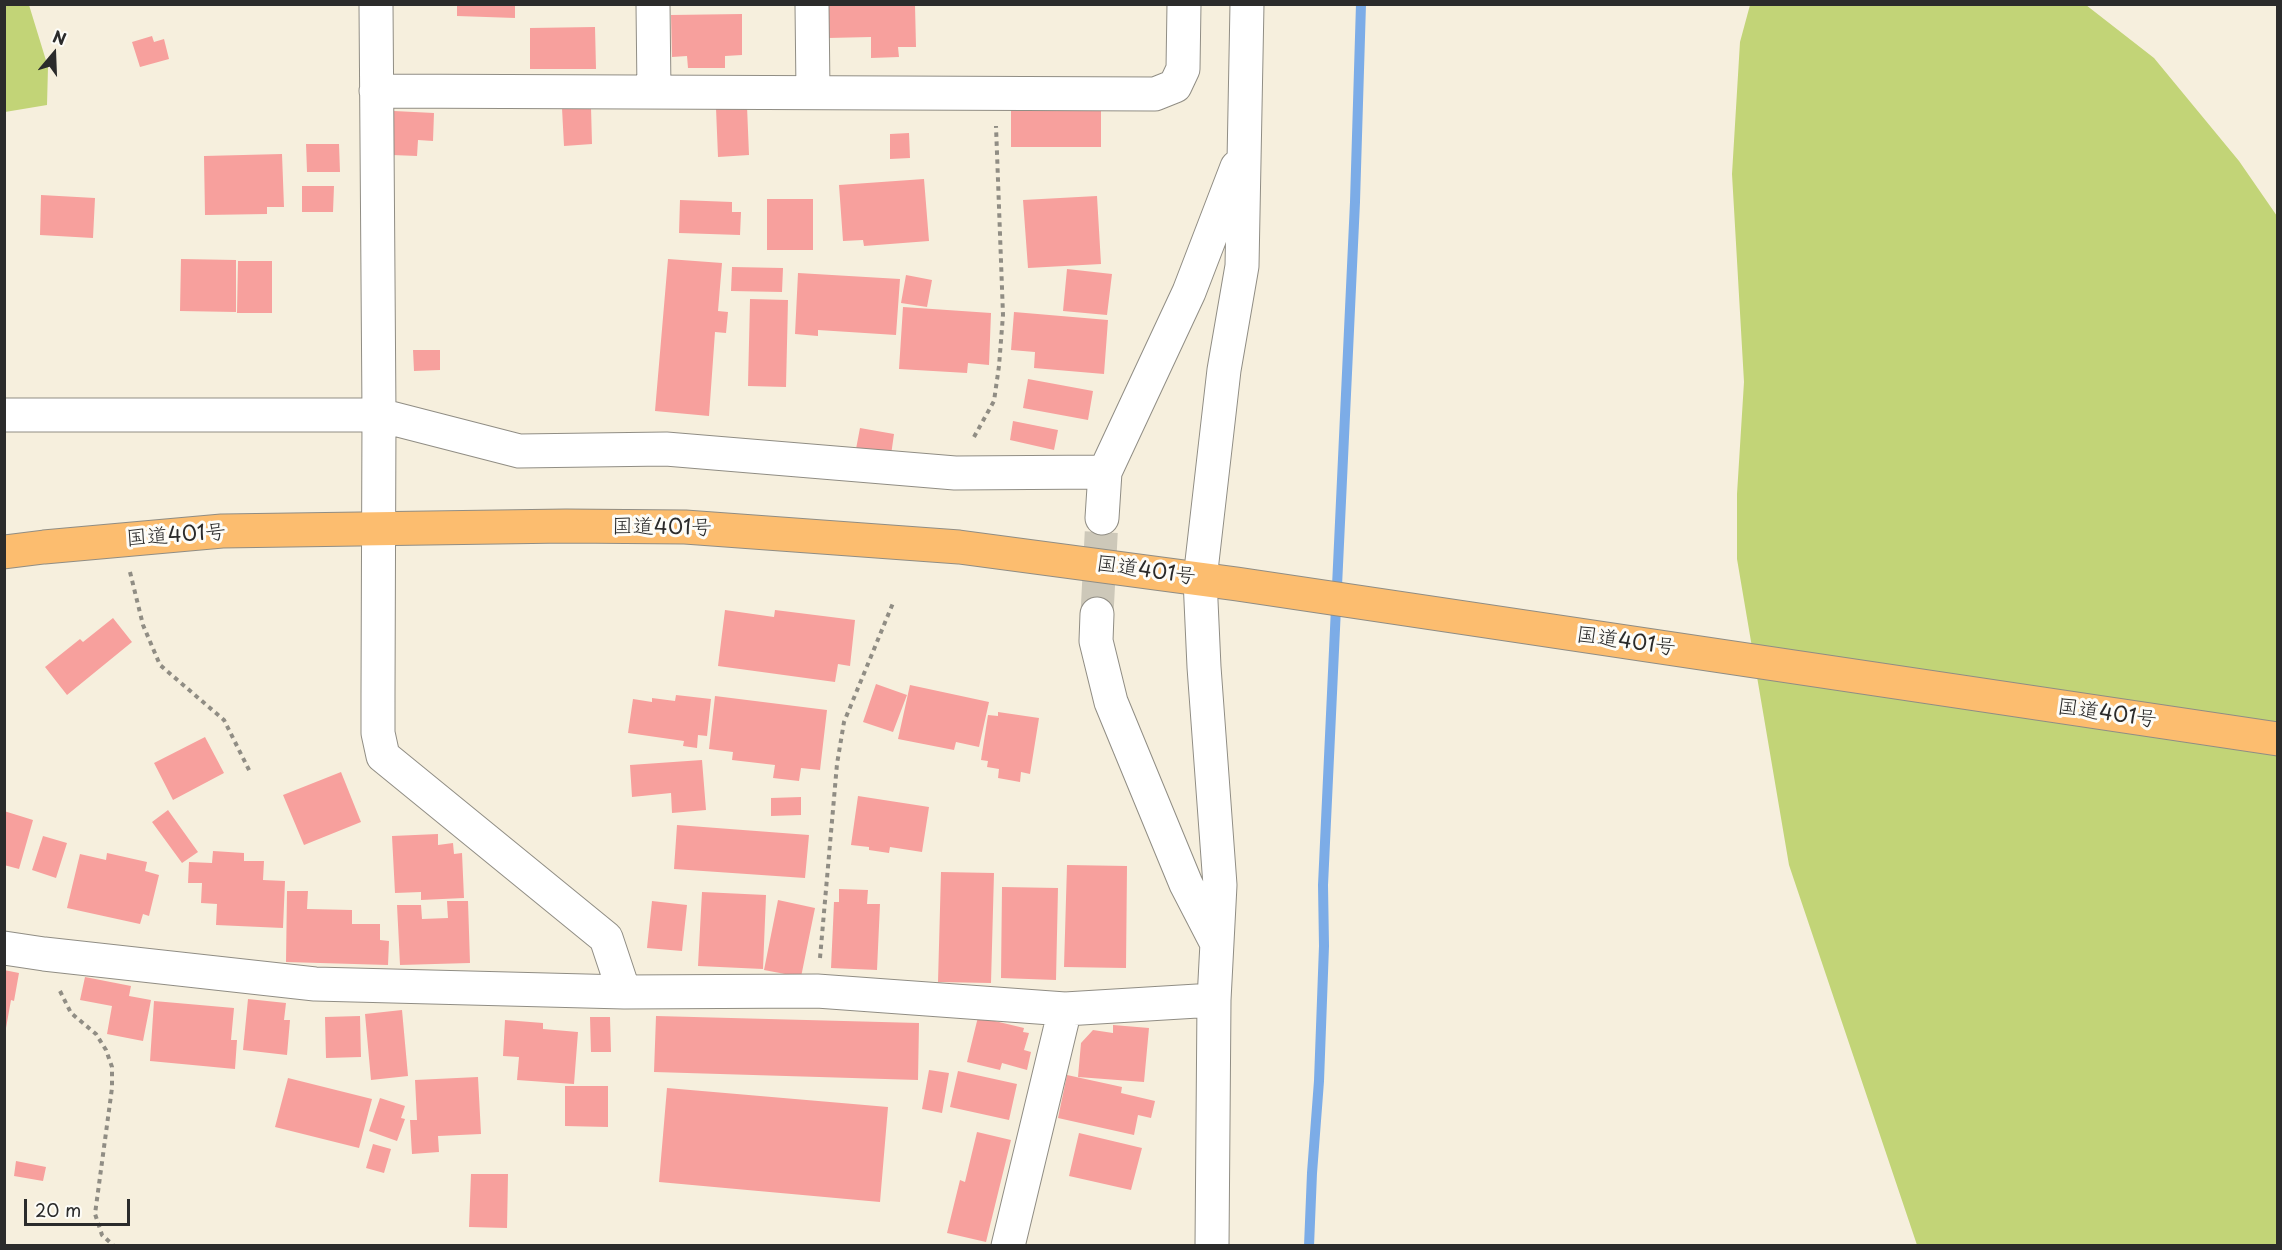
<!DOCTYPE html>
<html>
<head>
<meta charset="utf-8">
<style>
	body { margin:0 }
	#map { position:relative; width:2282px; height:1250px; overflow:hidden; background:#f6efdd; font-family:"Playpen Sans",sans-serif }
	canvas { display:block }
	.frame { position:absolute; inset:0; border:6px solid #2b2b2b; pointer-events:none }
	.north { position:absolute; left:24px; top:24px; width:60px; height:60px; -webkit-text-stroke:4px #fdfcf7; paint-order:stroke; rotate:19deg; font-size:16px; font-weight:700; line-height:24px; text-align:center; color:#2b2b2b }
	.north::after { content:''; display:block; margin:auto; width:21px; height:27px; background:#2b2b2b; clip-path:polygon(50% 0,100% 100%,50% 72%,0 100%) }
	.scale { position:absolute; left:24px; top:1199px; width:106px; height:27px; box-sizing:border-box; border:3px solid #2b2b2b; border-top:0; padding-left:8px; font-size:18px; line-height:21px; white-space:nowrap; color:#2b2b2b; -webkit-text-stroke:4px #fdfcf7; paint-order:stroke }
</style>
</head>
<body>
<div id="map">
<canvas width="2282" height="1250"></canvas>
<div class="frame"></div>
<div class="north">N</div>
<div class="scale">20 m</div>
</div>
<script>
const context = document.querySelector('canvas').getContext('2d');
context.lineJoin = 'round';
function fillPath(path, color) {
  context.fillStyle = color;
  context.fill(path, 'evenodd');
}
function toPath(rows) {
  const path = new Path2D();
  for (const r of rows) {
    path.moveTo(r[0], r[1]);
    for (let i = 2; i < r.length; i += 2) path.lineTo(r[i], r[i + 1]);
  }
  return path;
}
function strokePath(path, color, width, dash) {
  context.strokeStyle = color;
  context.lineWidth = width;
  context.lineCap = dash ? 'butt' : 'round';
  context.setLineDash(dash || []);
  context.stroke(path);
}
function label(font, color, halo, rows, align = 'center') {
  context.font = font + ' "Playpen Sans","Klee One",sans-serif';
  context.lineWidth = 6;
  context.setLineDash([]);
  context.textBaseline = 'middle';
  context.strokeStyle = halo;
  context.fillStyle = color;
  for (const [text, x, y, turn = 0] of rows) {
    context.save();
    context.translate(x, y);
    context.rotate((+turn || 0) * Math.PI / 180);
    context.textAlign = isNaN(turn) ? turn : align;
    if (halo) context.strokeText(text, 0, 0);
    context.fillText(text, 0, 0);
    context.restore();
  }
}
fillPath(toPath([
	[5,4,29,5,48,67,47,105,5,112],
	[1750,5,2086,5,2154,58,2239,161,2277,216,2277,1245,1917,1245,1789,865,1737,559,1737,494,1744,382,1732,174,1740,42]
]), '#c2d477');
strokePath(toPath([
	[1309,1246,1312,1173,1319,1081,1324,946,1323,885,1355,202,1361,4]
]), '#7cace7', 10);
fillPath(toPath([
	[457,4,515,4,515,18,457,16],
	[828,5,915,5,916,47,898,47,899,57,871,58,871,37,828,38],
	[742,14,742,55,725,56,725,68,688,68,687,56,672,57,671,15],
	[595,27,596,69,530,69,530,28],
	[152,36,154,42,164,39,169,59,140,67,132,42],
	[1011,105,1101,105,1101,147,1011,147],
	[747,106,749,155,718,157,716,108],
	[591,107,592,144,564,146,562,108],
	[394,111,434,113,433,141,418,140,417,156,392,155],
	[909,133,910,158,890,159,890,134],
	[306,144,339,144,340,172,307,172],
	[282,154,284,207,267,207,267,214,205,215,204,156],
	[924,179,929,241,864,246,863,240,843,241,839,185],
	[302,186,334,186,333,212,302,212],
	[41,195,95,198,93,238,40,235],
	[1097,196,1101,264,1028,268,1023,200],
	[767,199,813,199,813,250,767,250],
	[680,200,732,202,732,212,741,212,740,235,679,233],
	[181,259,236,260,236,312,180,311],
	[668,259,722,263,718,311,728,312,726,333,715,332,709,416,655,411],
	[238,261,272,261,272,313,237,313],
	[732,267,783,268,782,292,731,291],
	[1067,269,1112,274,1107,315,1063,311],
	[798,273,900,279,896,335,818,330,818,336,795,334],
	[906,275,932,280,927,307,901,303],
	[750,299,788,300,786,387,748,386],
	[903,307,991,313,989,365,968,363,967,373,899,369],
	[1014,312,1108,320,1104,374,1034,368,1035,352,1011,350],
	[413,350,440,350,440,370,414,371],
	[1028,379,1093,391,1088,420,1023,408],
	[1013,421,1058,430,1054,450,1010,440],
	[860,428,894,434,891,455,856,449],
	[725,610,774,617,775,610,855,620,850,666,838,664,835,682,718,666],
	[113,618,132,642,67,695,45,667,80,639,83,642],
	[876,684,907,695,893,732,863,722],
	[910,685,989,702,979,747,956,742,954,750,898,739],
	[676,695,711,699,707,736,698,735,697,748,683,746,684,741,628,733,633,699,652,702,652,698,675,701],
	[715,696,827,710,820,770,801,768,799,781,773,778,775,765,732,760,733,752,709,749],
	[998,712,1039,718,1030,774,1021,772,1020,782,998,778,999,769,987,767,988,761,981,760,988,715,998,716],
	[205,737,224,773,173,800,154,763],
	[702,760,706,810,672,813,671,793,632,797,630,765],
	[341,772,361,822,304,845,283,795],
	[858,796,929,807,922,852,890,847,889,853,869,850,869,847,851,845],
	[801,797,801,815,771,816,771,798],
	[168,810,198,852,182,863,152,822],
	[4,811,33,820,19,869,4,865],
	[677,825,809,835,805,878,674,869],
	[438,834,438,845,453,843,454,854,462,853,464,898,421,900,421,892,395,893,392,836],
	[43,836,67,843,56,878,32,870],
	[213,851,244,853,244,861,264,861,263,880,285,881,283,928,216,925,217,904,201,903,202,883,188,883,189,862,212,863],
	[107,853,147,862,145,871,159,875,149,916,143,914,140,924,67,908,80,854,106,860],
	[1067,865,1127,866,1126,968,1064,967],
	[941,872,994,873,991,983,938,982],
	[1002,887,1058,888,1056,980,1001,978],
	[839,889,868,890,867,904,880,904,877,970,831,968,834,902,839,902],
	[287,891,308,891,307,909,352,910,352,924,380,924,380,940,389,941,388,965,286,962],
	[702,892,766,895,763,969,698,966],
	[778,900,815,908,801,977,764,970],
	[447,901,468,901,470,963,400,965,397,905,421,905,422,919,448,918],
	[652,901,687,905,682,951,647,948],
	[4,970,19,973,14,1001,11,1000,6,1028],
	[85,977,131,986,129,996,151,1000,143,1041,107,1034,112,1006,80,1000],
	[248,999,286,1003,284,1020,290,1020,287,1055,243,1050],
	[154,1001,234,1008,231,1040,237,1040,235,1069,150,1061],
	[402,1010,408,1076,371,1080,365,1014],
	[360,1016,361,1057,326,1058,325,1017],
	[656,1016,919,1023,918,1080,654,1072],
	[590,1017,610,1017,611,1052,591,1052],
	[978,1017,1024,1028,1023,1032,1029,1033,1024,1050,1031,1052,1027,1070,1002,1063,1000,1070,967,1062],
	[505,1020,543,1023,543,1029,578,1032,574,1084,517,1080,519,1057,503,1056],
	[1113,1025,1149,1028,1144,1082,1078,1077,1081,1043,1093,1030,1113,1033],
	[929,1070,949,1073,942,1113,922,1109],
	[958,1071,1017,1084,1009,1120,950,1107],
	[1067,1075,1122,1087,1121,1093,1155,1101,1151,1118,1138,1115,1134,1135,1058,1118],
	[478,1077,481,1134,438,1136,439,1152,412,1154,410,1120,417,1120,415,1080],
	[288,1078,372,1099,359,1148,275,1127],
	[565,1086,608,1086,608,1127,565,1126],
	[667,1088,888,1107,880,1202,659,1182],
	[380,1098,405,1106,401,1118,405,1119,397,1141,369,1131],
	[977,1132,1011,1140,986,1242,947,1233,960,1180,965,1182],
	[1079,1133,1142,1148,1131,1190,1069,1176],
	[373,1144,391,1149,384,1173,366,1168],
	[16,1161,46,1167,43,1181,14,1176],
	[471,1174,508,1174,507,1228,469,1227]
]), '#f7a09d');
strokePath(toPath([
	[1097,614,1102,518]
]), '#cdc8b9', 33, [33, 16]);
const minor = toPath([
	[376,4,379,415,519,451,666,449,955,473,1105,472],
	[653,4,654,92],
	[812,4,813,92],
	[376,91,1155,94,1175,86,1183,69,1184,4],
	[4,415,379,415,378,693,378,733,383,756,606,938,624,992],
	[1102,518,1105,472,1189,292,1237,167],
	[1097,614,1096,641,1111,702,1186,884,1216,942],
	[4,948,44,954,315,984,624,992,817,991,1065,1009,1008,1246],
	[1065,1009,1214,1000],
	[1212,1246,1214,1000,1220,885,1204,667,1200,579,1224,370,1242,266,1247,4]
]);
const trunk = toPath([
	[4,552,44,547,222,531,566,526,685,527,959,547,1237,584,2278,739]
]);
strokePath(minor, '#908d84', 35);
strokePath(trunk, '#908d84', 35);
strokePath(toPath([
	[974,437,994,401,999,366,1003,315,996,126],
	[130,572,143,625,160,665,224,720,250,772],
	[820,958,837,764,844,722,893,603],
	[60,991,71,1013,96,1034,106,1050,112,1067,112,1088,95,1214,102,1235,114,1246]
]), '#908d84', 4, [4.5, 4.5]);
strokePath(minor, '#fff', 33);
strokePath(trunk, '#fcbd6f', 33);
label('21px', '#2b2b2b', '#fdfcf7', [
	["国道401号",662,528,1],
	["国道401号",176,536,-4],
	["国道401号",1146,571,8],
	["国道401号",1626,642,8],
	["国道401号",2107,714,8]
]);
</script>
</body>
</html>
